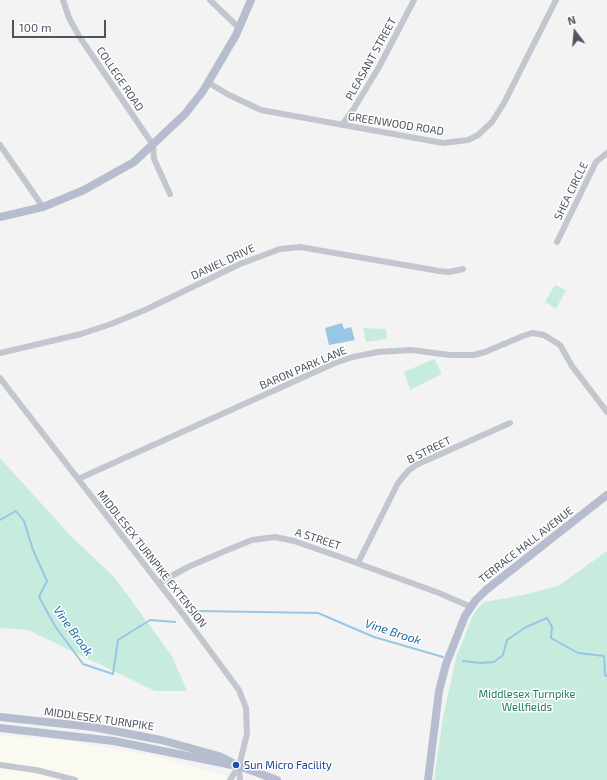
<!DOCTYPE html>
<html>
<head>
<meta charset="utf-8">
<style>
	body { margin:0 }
	#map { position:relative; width:607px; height:780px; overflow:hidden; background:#f4f3f3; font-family:"Exo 2",sans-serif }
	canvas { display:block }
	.north { position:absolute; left:555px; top:12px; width:40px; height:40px; -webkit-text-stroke:3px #fff; paint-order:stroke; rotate:344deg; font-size:11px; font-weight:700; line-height:16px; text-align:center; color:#4c525e }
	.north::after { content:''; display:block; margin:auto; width:14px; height:18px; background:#4c525e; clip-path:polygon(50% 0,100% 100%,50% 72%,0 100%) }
	.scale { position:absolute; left:12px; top:20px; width:94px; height:18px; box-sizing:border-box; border:2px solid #4c525e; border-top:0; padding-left:5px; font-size:12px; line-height:14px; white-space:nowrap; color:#4c525e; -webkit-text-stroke:3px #fff; paint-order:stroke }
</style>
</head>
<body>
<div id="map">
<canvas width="607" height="780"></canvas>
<div class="north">N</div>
<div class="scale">100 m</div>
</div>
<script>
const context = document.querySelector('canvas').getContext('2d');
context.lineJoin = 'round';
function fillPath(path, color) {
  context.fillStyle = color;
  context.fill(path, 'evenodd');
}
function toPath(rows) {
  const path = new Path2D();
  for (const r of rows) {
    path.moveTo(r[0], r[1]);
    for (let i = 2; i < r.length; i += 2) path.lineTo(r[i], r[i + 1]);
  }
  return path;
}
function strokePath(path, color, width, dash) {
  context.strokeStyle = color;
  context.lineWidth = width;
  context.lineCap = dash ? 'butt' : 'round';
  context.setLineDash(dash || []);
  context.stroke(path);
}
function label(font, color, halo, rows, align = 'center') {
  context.font = font + ' "Exo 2",sans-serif';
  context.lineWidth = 3;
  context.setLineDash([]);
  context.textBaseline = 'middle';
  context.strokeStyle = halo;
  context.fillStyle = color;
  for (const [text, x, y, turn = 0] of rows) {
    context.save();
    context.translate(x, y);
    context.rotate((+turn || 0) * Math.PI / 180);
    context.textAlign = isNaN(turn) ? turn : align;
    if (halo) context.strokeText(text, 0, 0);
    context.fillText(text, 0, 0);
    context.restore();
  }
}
fillPath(toPath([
	[0,735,73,742,150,755,220,774,234,780,0,780]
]), '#fbfaf0');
fillPath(toPath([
	[555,285,566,290,556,309,545,302],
	[363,328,386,329,387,339,366,342],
	[434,359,442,374,410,390,404,372],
	[0,458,70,535,115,578,172,656,187,691,155,691,28,630,0,628],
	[607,551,607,780,434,780,443,718,457,653,458,653,472,617,478,608,484,602,523,595,558,586]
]), '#c7ecdd');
fillPath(toPath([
	[342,323,344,329,351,327,355,340,329,345,325,328]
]), '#99c6e4');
strokePath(toPath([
	[0,520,16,511,24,521,33,550,47,581,39,597,55,626,83,664,113,674,118,640,150,620,175,622],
	[197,611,318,613,374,637,443,657],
	[463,661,480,663,494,662,503,655,507,640,526,627,547,618,552,627,551,638,578,653,604,656,605,675,607,676]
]), '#99c6e4', 2);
strokePath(toPath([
	[63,0,69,18,79,36,153,145,154,159,170,194],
	[210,0,239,28],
	[209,83,229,95,261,110,443,143,468,140,478,135,492,122,504,103,556,0],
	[342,125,353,110,379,67,414,0],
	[0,145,43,207],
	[557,242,596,162,607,153],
	[0,353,81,334,111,324,145,310,240,264,280,249,300,247,439,271,449,272,463,269],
	[0,378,185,617,239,690,246,708,247,734,239,766,230,780],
	[78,479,335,363,353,357,378,352,411,350,450,355,474,355,485,352,523,336,532,333,544,335,560,345,572,366,607,412],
	[358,563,398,483,408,471,416,465,510,423],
	[159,583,188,567,225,551,252,540,275,537,294,541,343,558,439,593,471,607],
	[0,765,36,770,75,780],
	[239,766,240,780]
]), '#c2c7cf', 6);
strokePath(toPath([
	[0,217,43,207,84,190,134,162,185,114,203,91,236,35,251,0],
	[0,717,93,727,161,740,219,756,239,766,277,780],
	[0,728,114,741,232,765],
	[428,780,439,691,446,664,465,616,475,601,486,590,607,495]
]), '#b6bdce', 8);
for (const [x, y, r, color] of [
	[236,765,4,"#1a4fb4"]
]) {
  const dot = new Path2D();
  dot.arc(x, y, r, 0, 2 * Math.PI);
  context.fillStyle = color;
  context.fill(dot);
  strokePath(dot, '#fff', 1.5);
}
label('11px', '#4c525e', '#fff', [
	["PLEASANT STREET",371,59,-61],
	["COLLEGE ROAD",120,79,56],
	["GREENWOOD ROAD",396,124,9],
	["SHEA CIRCLE",571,191,-64],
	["DANIEL DRIVE",223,262,-25],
	["BARON PARK LANE",303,368,-23],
	["B STREET",429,450,-26],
	["A STREET",318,539,18],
	["TERRACE HALL AVENUE",526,545,-38],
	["MIDDLESEX TURNPIKE EXTENSION",152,559,52],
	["MIDDLESEX TURNPIKE",99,719,8]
]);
label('11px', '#227a5f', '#fff', [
	["Middlesex Turnpike",527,694],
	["Wellfields",527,707]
]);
label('11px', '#164399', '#fff', [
	["Sun Micro Facility",244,765]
], 'left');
label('italic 12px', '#1c6ba1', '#fff', [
	["Vine Brook",73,631,54],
	["Vine Brook",393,632,18]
]);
</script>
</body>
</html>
